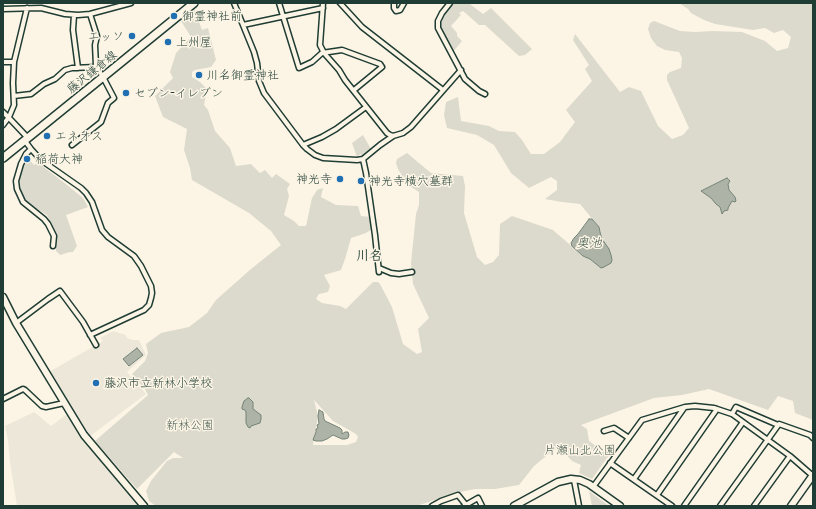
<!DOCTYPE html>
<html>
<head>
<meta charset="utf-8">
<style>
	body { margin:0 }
	#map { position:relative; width:816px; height:509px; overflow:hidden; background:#fcf5e5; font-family:Mali,sans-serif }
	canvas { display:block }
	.frame { position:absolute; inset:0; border:4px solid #1f3d34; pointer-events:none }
</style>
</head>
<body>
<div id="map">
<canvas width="816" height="509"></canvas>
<div class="frame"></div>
</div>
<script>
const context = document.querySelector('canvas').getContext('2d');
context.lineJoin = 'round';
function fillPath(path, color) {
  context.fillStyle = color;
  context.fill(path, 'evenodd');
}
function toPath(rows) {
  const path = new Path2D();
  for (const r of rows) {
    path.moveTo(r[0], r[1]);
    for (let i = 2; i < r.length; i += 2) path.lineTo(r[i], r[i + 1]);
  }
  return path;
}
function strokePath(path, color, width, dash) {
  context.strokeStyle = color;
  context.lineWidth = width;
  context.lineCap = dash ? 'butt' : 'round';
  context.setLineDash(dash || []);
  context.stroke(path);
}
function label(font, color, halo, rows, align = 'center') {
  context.font = font + ' Mali,"Klee One",sans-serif';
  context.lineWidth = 3;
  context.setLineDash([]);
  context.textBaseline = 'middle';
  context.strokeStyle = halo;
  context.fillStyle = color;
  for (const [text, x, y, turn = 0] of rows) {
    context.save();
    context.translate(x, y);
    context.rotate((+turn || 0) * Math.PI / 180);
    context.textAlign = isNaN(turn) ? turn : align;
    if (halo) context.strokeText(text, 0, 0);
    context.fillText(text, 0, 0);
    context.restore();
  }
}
fillPath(toPath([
	[113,331,126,335,127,338,133,340,139,340,146,355,127,372,146,394,89,437,49,372,103,341,100,338],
	[34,412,51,426,67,414,83,437,141,506,17,506,10,462,8,440,5,426]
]), '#ece7d8');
fillPath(toPath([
	[455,3,470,3,470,4,483,14,491,8,532,49,525,55,519,56,485,25,479,25,463,11,459,13,461,15,451,26,457,33,457,36,462,41,453,52,441,29,440,22,448,8,451,5,452,6],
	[679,3,813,3,813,152,812,156,813,157,813,420,795,413,793,401,778,396,768,410,709,389,682,395,654,398,581,425,587,429,589,441,609,455,592,479,579,473,581,465,572,461,561,449,566,443,550,453,534,466,519,485,495,489,475,489,460,492,416,506,156,506,149,501,146,491,151,481,167,461,173,458,183,458,174,452,137,489,95,441,148,395,145,389,132,374,145,361,148,353,146,344,161,333,189,327,207,313,216,300,251,269,281,245,271,231,249,213,192,180,190,168,184,150,187,129,163,117,155,96,173,78,170,72,176,53,191,37,181,21,195,10,202,30,208,28,216,60,211,67,195,70,192,72,192,77,200,82,207,89,204,105,208,110,215,131,230,148,236,166,251,164,260,173,265,170,272,178,276,174,290,184,287,189,289,196,284,215,294,221,299,226,306,226,312,198,317,190,323,188,321,197,336,205,358,206,361,216,371,217,372,229,366,233,351,238,345,259,341,270,324,275,330,286,328,292,319,294,316,299,322,303,340,306,346,309,373,282,378,282,380,284,392,307,403,344,417,354,422,352,418,329,429,318,413,284,411,263,416,214,419,205,419,192,408,185,398,169,396,163,397,159,407,153,431,173,463,176,465,186,464,213,477,257,485,265,493,262,499,255,500,224,512,216,553,230,583,256,590,259,601,268,602,239,599,227,580,204,562,202,545,199,557,190,557,181,551,177,529,188,511,173,494,145,477,135,447,128,444,115,446,102,458,97,461,121,489,126,499,131,515,132,522,140,531,154,544,154,560,142,575,122,566,110,592,81,585,69,589,65,573,40,575,34,620,92,629,87,641,91,658,126,672,139,683,135,689,128,667,80,667,75,670,72,681,68,682,58,679,52,665,50,657,46,651,38,648,29,650,23,654,21,680,31,695,32,713,31,742,32,765,41,777,51,788,48,791,37,783,30,774,33,765,28,753,30,715,24,704,20,691,13,688,9],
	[314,400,333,421,356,434,358,437,356,442,347,445,313,445,318,416],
	[363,135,371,149,363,157,361,154,357,157,352,143],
	[26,156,34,165,37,162,67,185,83,198,88,207,66,215,77,246,73,252,70,252,60,255,56,251,55,232,47,215,25,201,18,187,20,173],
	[589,491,609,506,592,506]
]), '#dcdacc');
const water = toPath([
	[727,178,730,181,728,184,729,190,735,197,736,201,735,202,732,201,728,208,728,210,724,211,722,214,720,207,716,204,711,198,701,191,727,178],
	[589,219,592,219,599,227,600,232,602,239,609,249,611,255,612,260,611,263,604,267,601,268,590,259,583,256,572,246,571,243,574,238,578,234,589,219],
	[137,348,143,355,129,366,123,359,137,348],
	[248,398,249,398,253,402,253,409,261,415,261,419,260,423,251,426,250,428,248,427,246,423,246,412,245,410,242,409,242,407,244,401,248,398],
	[319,410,323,412,324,419,325,421,340,428,342,430,342,434,345,432,348,432,349,435,348,438,345,439,342,439,333,435,327,439,322,441,316,441,313,440,316,432,316,429,318,428,317,425,319,424,318,416,319,410]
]);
fillPath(water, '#aeb3a7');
strokePath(water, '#758479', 1);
const street = toPath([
	[234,3,254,52,257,63,259,81,264,93,303,145,307,149,315,155,323,158,357,160,363,159,380,145,393,136],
	[279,3,299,68,312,62,322,53,342,50,380,64,382,67,354,90],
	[323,3,320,45,324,53,339,70,345,80,387,133,390,135,393,136,403,133,411,127,461,70],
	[340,3,362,27,443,90],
	[394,3,394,8,396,11,400,10,404,3],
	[450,3,442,13,438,21,438,28,465,79,479,91,485,94],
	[3,9,41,8,65,14,78,15,90,14,131,3],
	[74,15,73,30,78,68],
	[243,25,323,8],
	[3,62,14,62],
	[14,96,31,94,44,84,55,79,65,70,72,68,96,67],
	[3,112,10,119,28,138],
	[3,125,9,117,14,105,13,83,14,62,27,8],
	[25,141,31,149,41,160,81,188,86,193,92,202,102,230,108,237,134,256,141,266,151,286,152,293,151,298,149,305,144,310,90,335],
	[72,145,101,122,108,103,114,98,103,77,96,66,95,45,97,36,90,14],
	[303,145,322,137,336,129,366,107],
	[31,149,26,154,21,164,16,181,17,189,23,202,44,219,48,224,54,236,53,246],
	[363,159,366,173,375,235,379,272],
	[379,268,391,273,399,274,412,272],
	[16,323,48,299,60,291,83,322,96,345],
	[3,399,23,389,25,390,42,406,46,407,64,403],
	[732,414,736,407,778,425],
	[604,431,614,428,629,438],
	[610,463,672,506],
	[634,479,684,408],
	[574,480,579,506],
	[593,487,642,420,685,407,695,406,714,408,732,414,790,456,813,476],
	[657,495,717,409],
	[432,506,441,501,458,495,466,505],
	[464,506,478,498,482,506],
	[684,506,743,422],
	[720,506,779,424,810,435,813,438],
	[754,506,790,456]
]);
const secondary = toPath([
	[3,297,16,323,84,435,144,506],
	[514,506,558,482,571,479,580,480,589,484,620,506],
	[791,506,813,475]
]);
const primary = toPath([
	[3,158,103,77,194,3]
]);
strokePath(street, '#1f3d34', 7);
strokePath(secondary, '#1f3d34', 9);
strokePath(primary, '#1f3d34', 10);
strokePath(street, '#fcf5e5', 4);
strokePath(secondary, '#fcf5e5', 6);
strokePath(primary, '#fcf5e5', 7);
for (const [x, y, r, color] of [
	[174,16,4,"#1f6fb2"],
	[132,36,4,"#1f6fb2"],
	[168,42,4,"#1f6fb2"],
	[199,75,4,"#1f6fb2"],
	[126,93,4,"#1f6fb2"],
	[47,136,4,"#1f6fb2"],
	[27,159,4,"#1f6fb2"],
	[340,179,4,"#1f6fb2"],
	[361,181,4,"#1f6fb2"],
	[96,383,4,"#1f6fb2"]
]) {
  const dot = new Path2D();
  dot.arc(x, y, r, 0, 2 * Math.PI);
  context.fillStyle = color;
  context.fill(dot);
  strokePath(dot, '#fcf5e5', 1.5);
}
label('12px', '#1f3d34', '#fcf5e5', [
	["御霊神社前",182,16],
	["エッソ",124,36,"right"],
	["上州屋",176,42],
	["川名御霊神社",207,75],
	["セブン-イレブン",134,93],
	["エネオス",55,136],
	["稲荷大神",35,159],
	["神光寺",332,179,"right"],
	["神光寺横穴墓群",369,181],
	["藤沢市立新林小学校",104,383]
], 'left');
label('12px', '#1f3d34', '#fcf5e5', [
	["藤沢鎌倉線",92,72,-39]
]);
label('12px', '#455c52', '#fcf5e5', [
	["新林公園",190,425],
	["片瀬山北公園",580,450]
]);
label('italic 13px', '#435a51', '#fcf5e5', [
	["奥池",589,243]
]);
label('bold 13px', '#1f3d34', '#fcf5e5', [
	["川名",369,256]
]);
</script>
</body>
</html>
